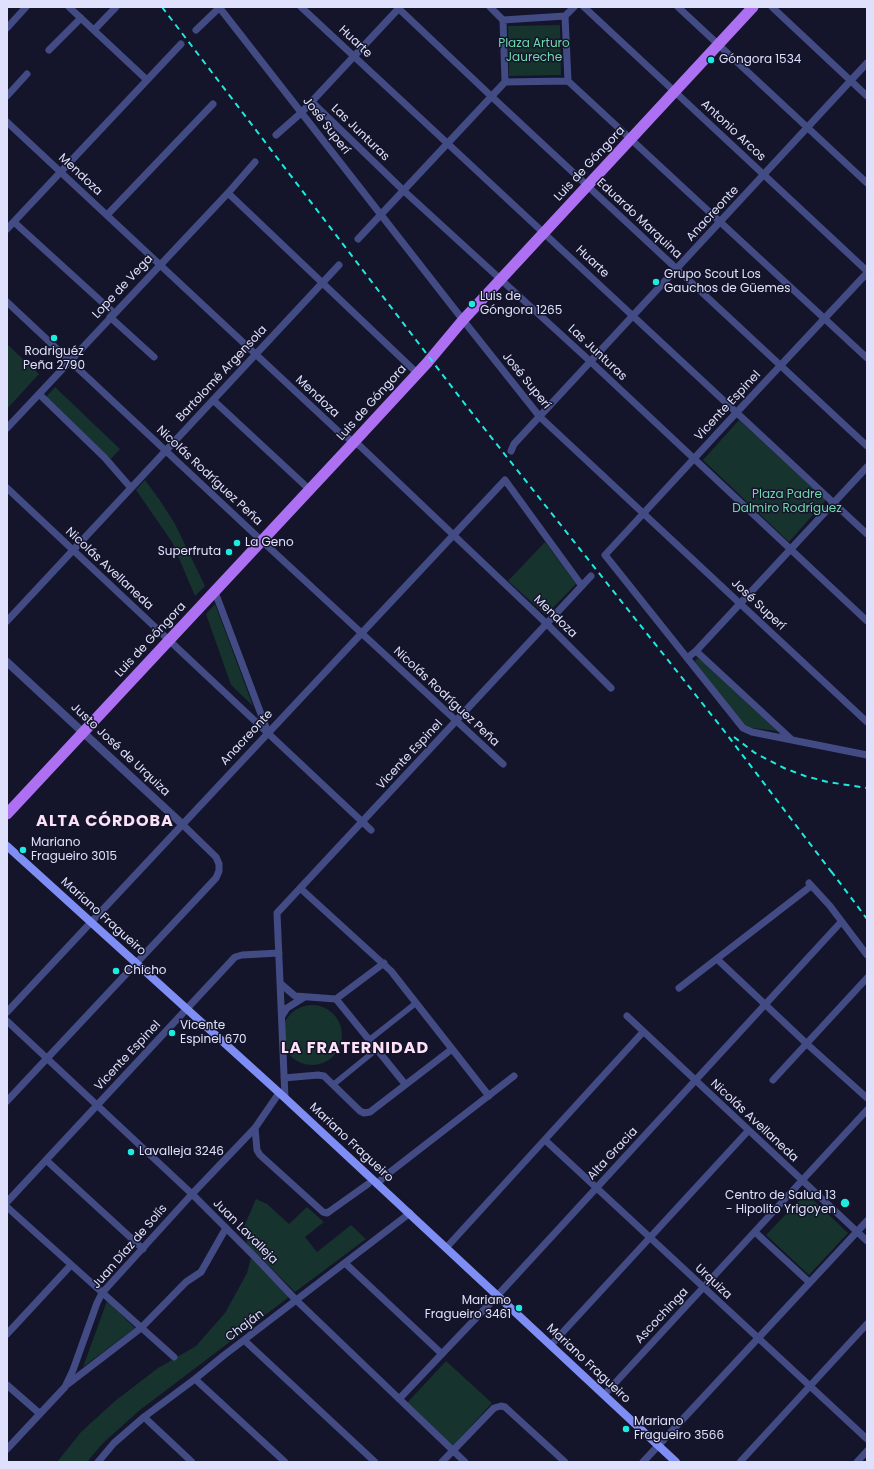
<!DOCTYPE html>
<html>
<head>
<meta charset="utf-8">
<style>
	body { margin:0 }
	#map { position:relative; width:874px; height:1469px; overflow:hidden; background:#14142a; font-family:Poppins,sans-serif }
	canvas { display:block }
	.frame { position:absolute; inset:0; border:8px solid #dfe1fc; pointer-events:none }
</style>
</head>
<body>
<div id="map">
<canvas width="874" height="1469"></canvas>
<div class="frame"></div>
</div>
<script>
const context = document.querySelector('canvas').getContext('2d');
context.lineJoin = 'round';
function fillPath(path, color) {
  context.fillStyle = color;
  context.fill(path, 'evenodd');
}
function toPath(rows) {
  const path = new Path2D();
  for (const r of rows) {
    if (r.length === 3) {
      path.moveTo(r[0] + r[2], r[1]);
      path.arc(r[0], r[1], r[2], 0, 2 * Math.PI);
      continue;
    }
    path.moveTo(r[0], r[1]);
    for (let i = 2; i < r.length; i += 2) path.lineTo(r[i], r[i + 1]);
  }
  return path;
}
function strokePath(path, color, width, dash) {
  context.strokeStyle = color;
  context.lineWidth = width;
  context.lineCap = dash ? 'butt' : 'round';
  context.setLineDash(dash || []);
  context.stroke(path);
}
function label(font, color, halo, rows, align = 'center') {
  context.font = font + ' Poppins,sans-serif';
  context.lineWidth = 3;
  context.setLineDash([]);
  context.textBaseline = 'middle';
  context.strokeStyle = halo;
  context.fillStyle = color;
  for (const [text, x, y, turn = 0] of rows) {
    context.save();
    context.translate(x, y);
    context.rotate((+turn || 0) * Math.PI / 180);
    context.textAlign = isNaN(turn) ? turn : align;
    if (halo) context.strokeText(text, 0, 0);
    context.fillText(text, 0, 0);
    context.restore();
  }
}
fillPath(toPath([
	[560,25,561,75,509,76,508,26],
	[7,344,39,374,7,409],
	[55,387,120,449,111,459,46,397],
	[739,420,826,500,789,542,703,460],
	[145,480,159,499,175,524,205,586,195,596,172,542,136,490],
	[545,542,576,584,546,615,508,581],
	[215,604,253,706,231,685,206,614],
	[697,658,701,660,777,731,744,727,695,662],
	[312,1035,30],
	[806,1193,848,1233,809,1275,766,1235],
	[256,1199,267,1204,289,1224,307,1207,324,1222,305,1237,317,1252,351,1225,366,1239,295,1292,247,1244,243,1229],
	[251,1258,289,1297,140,1410,103,1443,87,1462,57,1462,81,1432,115,1401,158,1368,196,1346,225,1313,247,1273],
	[107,1301,135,1328,83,1367],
	[446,1361,492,1403,453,1446,406,1404]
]), '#17332e');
strokePath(toPath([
	[369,1040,416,1003],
	[334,1084,377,1049]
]), '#434b85', 5.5);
strokePath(toPath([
	[69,7,147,80],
	[219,7,463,320,540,417,867,722],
	[301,7,867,534],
	[397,7,491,96,867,446],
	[490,7,503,20,505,82],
	[584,7,867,271],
	[678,7,867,183],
	[772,7,867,96],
	[565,16,568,81],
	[565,16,574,7],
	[503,20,565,16],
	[7,28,26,7],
	[94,30,116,7],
	[196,30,220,7],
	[49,50,81,18],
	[505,82,568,81,867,358],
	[7,96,27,74],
	[312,102,404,191,591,362,867,621],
	[7,122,339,432,360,446,547,624,611,688],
	[276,135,301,113,400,7],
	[228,193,417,373],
	[107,215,213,104],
	[14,222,114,313],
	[7,229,181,44],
	[358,239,505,82],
	[867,273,737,412,605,555,743,728,752,732,867,755],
	[7,302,262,541,503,764],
	[110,317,154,357],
	[39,394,105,458,131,488],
	[213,400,310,490],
	[7,428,228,193,255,162],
	[511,451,514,444,867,63],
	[7,488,371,830],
	[215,592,267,730],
	[7,621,339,265],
	[696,651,791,739],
	[687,658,696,651,867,467],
	[809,883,830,906,867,955],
	[300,888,391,971,489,1096],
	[717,959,807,1044,867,1098],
	[281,984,295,996,336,999,384,963],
	[679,988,811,886],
	[336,999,405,1084],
	[7,1012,505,480,582,586],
	[282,1016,287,1008,303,998],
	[627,1016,867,1241],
	[7,1021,192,1194,255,1257,296,1300,465,1462],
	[284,1078,318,1075,324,1076,360,1111,364,1113,370,1112,452,1049],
	[773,1080,867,978],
	[285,1098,277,913,591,576],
	[7,1101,216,878,219,871,219,864,216,857,182,824],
	[255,1128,257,1150,260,1155,323,1212,327,1213,330,1211,368,1184],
	[545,1140,867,1439],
	[46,1160,143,1249],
	[377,1184,385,1176,514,1076],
	[7,1202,235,957,242,955,279,953],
	[7,1207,174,1357],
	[755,1232,809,1282],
	[446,1248,643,1032],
	[345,1263,442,1354],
	[7,1334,71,1265],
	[244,1340,375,1462],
	[551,1345,748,1131],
	[195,1379,285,1462],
	[68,1384,141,1328,186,1282,201,1272,226,1228],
	[7,1385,39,1413],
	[604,1395,867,1110],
	[399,1399,497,1296,841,922],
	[144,1417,192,1462],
	[7,1449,65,1387,73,1370,97,1303,102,1293,192,1194,255,1128,279,1093],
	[98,1462,114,1443,144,1417,195,1379,223,1356,410,1213],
	[442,1462,494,1408,501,1406,505,1407,565,1462],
	[643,1462,867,1221],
	[740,1462,867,1324],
	[857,1462,867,1451]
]), '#434b85', 7);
strokePath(toPath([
	[7,662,182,824]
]), '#434b85', 8);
strokePath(toPath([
	[7,846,285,1098,676,1462]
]), '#7f8ef4', 8);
strokePath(toPath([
	[7,814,354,442,427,363,463,320,753,7]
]), '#ad70f2', 11);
strokePath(toPath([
	[162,7,468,408,725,732,833,874],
	[734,737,755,753,784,768,805,776,828,782,867,788],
	[831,871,867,919]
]), '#1debdf', 2, [6, 5]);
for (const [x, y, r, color] of [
	[711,60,4,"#1debdf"],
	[656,282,4,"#1debdf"],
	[472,304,4,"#1debdf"],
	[54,338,4,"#1debdf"],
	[237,543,4,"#1debdf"],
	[229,552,4,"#1debdf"],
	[23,850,4,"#1debdf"],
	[116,971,4,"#1debdf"],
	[172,1033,4,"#1debdf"],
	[131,1152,4,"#1debdf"],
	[845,1203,5,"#1debdf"],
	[519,1308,4,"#1debdf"],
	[626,1429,4,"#1debdf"]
]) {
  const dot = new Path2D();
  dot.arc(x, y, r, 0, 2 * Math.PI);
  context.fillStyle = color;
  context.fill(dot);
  strokePath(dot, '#14142a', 1.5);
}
label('12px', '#dfe1fc', '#14142a', [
	["Huarte",355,42,43],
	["José Superí",326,126,52],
	["Antonio Arcos",733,131,43],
	["Las Junturas",360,133,44],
	["Luis de Góngora",590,164,-47],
	["Mendoza",80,175,43],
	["Anacreonte",713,214,-47],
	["Eduardo Marquina",639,219,43],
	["Huarte",592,262,43],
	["Lope de Vega",123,287,-47],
	["Las Junturas",597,353,43],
	["Bartolomé Argensola",222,374,-47],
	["José Superí",526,381,51],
	["Mendoza",317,397,43],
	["Luis de Góngora",372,403,-48],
	["Vicente Espinel",728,406,-47],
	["Nicolás Rodríguez Peña",209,476,43],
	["Nicolás Avellaneda",109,569,43],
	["José Superí",758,605,43],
	["Mendoza",555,617,44],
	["Luis de Góngora",151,640,-47],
	["Nicolás Rodríguez Peña",446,697,43],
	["Anacreonte",247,738,-47],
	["Justo José de Urquiza",120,750,43],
	["Vicente Espinel",410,755,-47],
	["Mariano Fragueiro",103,917,42],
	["Vicente Espinel",128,1056,-47],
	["Nicolás Avellaneda",754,1121,43],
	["Mariano Fragueiro",351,1143,43],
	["Alta Gracia",613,1154,-47],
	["Juan Lavalleja",245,1232,45],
	["Juan Díaz de Solís",130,1247,-49],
	["Urquiza",713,1282,43],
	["Ascochinga",662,1316,-47],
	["Chaján",245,1326,-37],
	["Mariano Fragueiro",588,1364,43]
]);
label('12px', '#70d7ad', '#14142a', [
	["Plaza Arturo",534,44],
	["Jaureche",534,58],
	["Plaza Padre",787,495],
	["Dalmiro Rodríguez",787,509]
]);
label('12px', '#dfe1fc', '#14142a', [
	["Góngora 1534",719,60],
	["Grupo Scout Los",664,275],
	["Gauchos de Güemes",664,289],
	["Luis de",480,297],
	["Góngora 1265",480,311],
	["Rodriguéz",54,352,"center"],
	["Peña 2790",54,366,"center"],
	["La Geno",245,543],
	["Superfruta",221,552,"right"],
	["Mariano",31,843],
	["Fragueiro 3015",31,857],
	["Chicho",124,971],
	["Vicente",180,1026],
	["Espinel 670",180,1040],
	["Lavalleja 3246",139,1152],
	["Centro de Salud 13",836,1196,"right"],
	["- Hipolito Yrigoyen",836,1210,"right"],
	["Mariano",511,1301,"right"],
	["Fragueiro 3461",511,1315,"right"],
	["Mariano",634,1422],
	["Fragueiro 3566",634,1436]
], 'left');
context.letterSpacing = '1px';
label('bold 16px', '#fce1f7', '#14142a', [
	["ALTA CÓRDOBA",105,822],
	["LA FRATERNIDAD",355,1049]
]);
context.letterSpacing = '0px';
</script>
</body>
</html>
